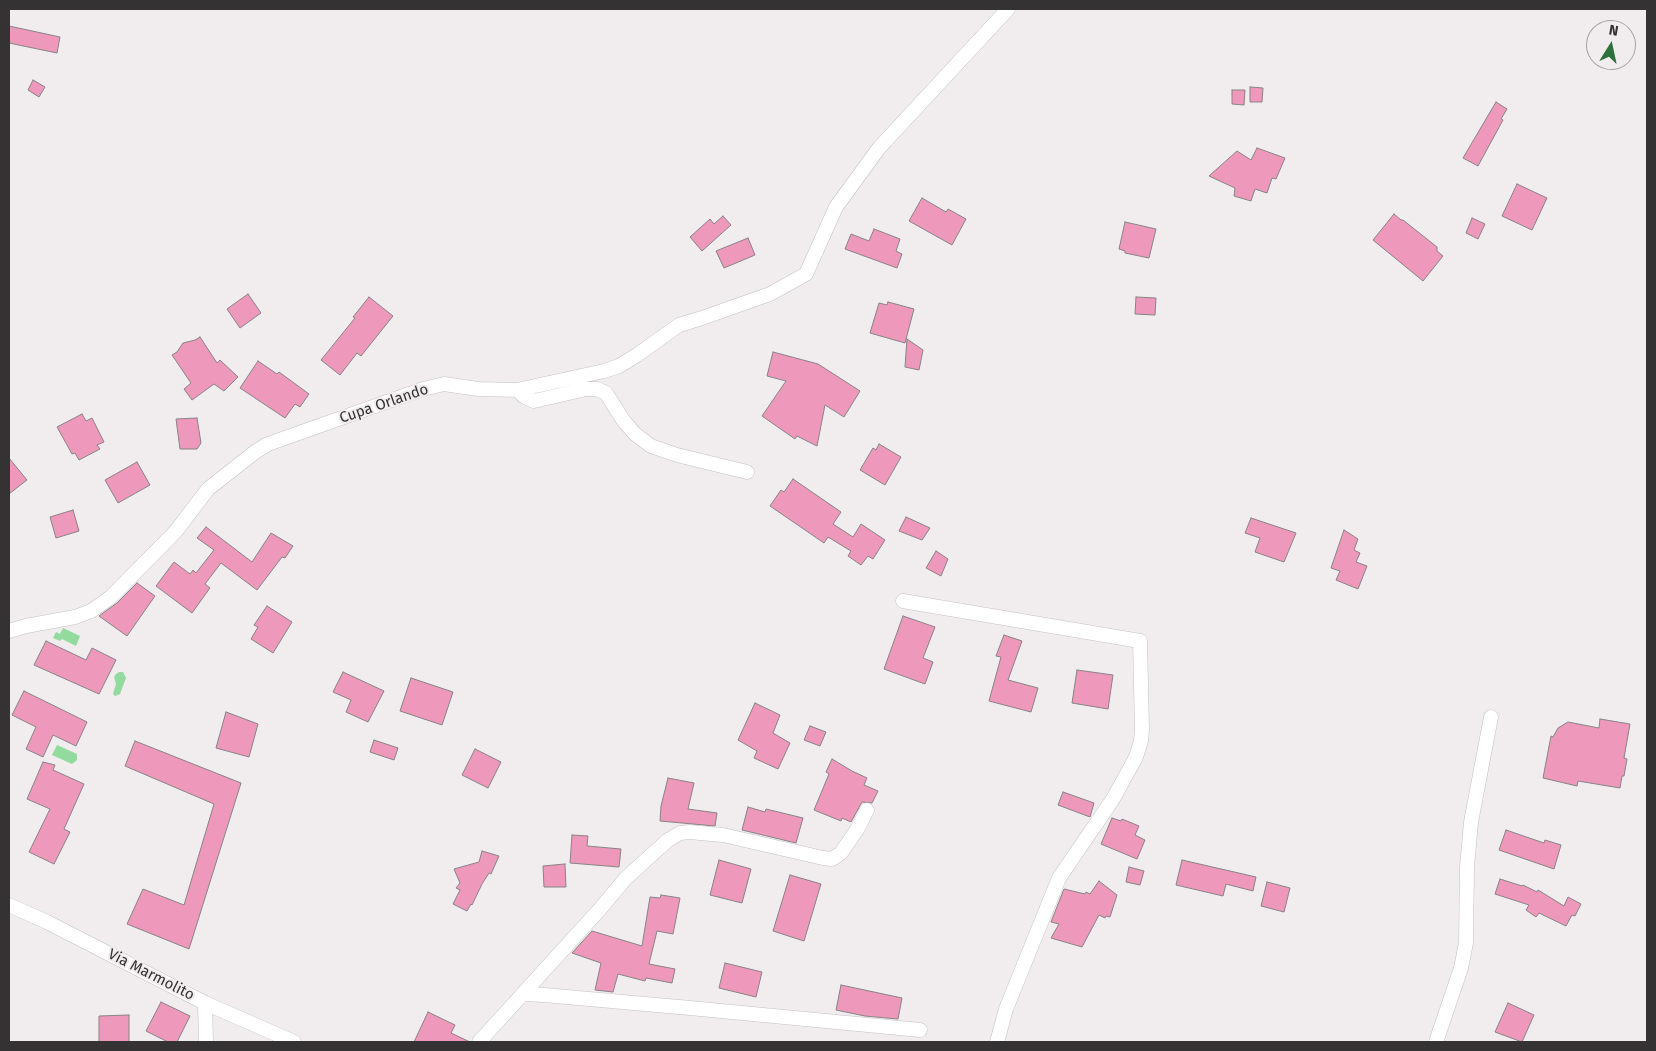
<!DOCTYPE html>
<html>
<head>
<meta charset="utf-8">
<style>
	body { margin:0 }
	#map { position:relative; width:1656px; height:1051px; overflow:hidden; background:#f1ecee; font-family:"Fira Sans",sans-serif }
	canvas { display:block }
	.frame { position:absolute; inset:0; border:10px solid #343233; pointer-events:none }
	.north { position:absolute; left:1586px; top:20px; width:50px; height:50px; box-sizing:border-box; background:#f1ecee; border:1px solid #a5a2a3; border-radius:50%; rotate:10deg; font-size:14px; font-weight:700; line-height:20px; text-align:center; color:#343233 }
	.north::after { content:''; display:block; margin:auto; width:18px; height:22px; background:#2d723d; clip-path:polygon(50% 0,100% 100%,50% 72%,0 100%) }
</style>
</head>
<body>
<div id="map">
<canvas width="1656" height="1051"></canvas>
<div class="frame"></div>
<div class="north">N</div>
</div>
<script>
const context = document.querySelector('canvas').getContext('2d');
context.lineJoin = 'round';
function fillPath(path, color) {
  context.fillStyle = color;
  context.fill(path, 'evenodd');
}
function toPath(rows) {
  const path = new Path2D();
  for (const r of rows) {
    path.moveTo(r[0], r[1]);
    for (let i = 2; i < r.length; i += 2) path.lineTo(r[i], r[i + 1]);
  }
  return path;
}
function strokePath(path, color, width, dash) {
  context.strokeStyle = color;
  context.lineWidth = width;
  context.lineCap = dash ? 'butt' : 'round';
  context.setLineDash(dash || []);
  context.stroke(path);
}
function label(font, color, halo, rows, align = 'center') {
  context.font = font + ' "Fira Sans",sans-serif';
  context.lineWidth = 4;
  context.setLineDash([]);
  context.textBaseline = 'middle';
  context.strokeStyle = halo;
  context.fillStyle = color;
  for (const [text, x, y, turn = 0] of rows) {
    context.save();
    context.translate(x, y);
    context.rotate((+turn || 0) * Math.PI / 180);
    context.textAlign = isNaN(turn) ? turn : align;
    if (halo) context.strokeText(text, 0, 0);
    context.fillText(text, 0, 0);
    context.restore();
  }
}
fillPath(toPath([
	[63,628,80,636,76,646,62,639,60,641,53,638,56,632,60,634],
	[119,672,123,672,126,678,120,694,115,696,113,694,116,684,114,677,116,674],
	[57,745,77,754,77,760,72,764,52,755]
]), '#92da9e');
const building = toPath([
	[9,26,60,37,57,53,9,43,9,26],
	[33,80,45,87,39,97,28,90,33,80],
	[1250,87,1263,88,1262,102,1250,102,1250,87],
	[1232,90,1245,90,1244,105,1232,104,1232,90],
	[1496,102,1507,109,1501,119,1503,120,1478,166,1463,158,1496,102],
	[1257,148,1285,158,1276,179,1272,178,1267,193,1255,189,1251,201,1234,196,1235,188,1209,176,1237,151,1251,160,1257,148],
	[1517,184,1547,198,1532,230,1502,216,1517,184],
	[922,198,946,212,948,209,966,219,952,245,909,221,922,198],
	[1394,214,1401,220,1403,220,1437,247,1437,251,1443,256,1423,281,1373,240,1394,214],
	[723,216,731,225,702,251,690,237,710,219,714,224,723,216],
	[1472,218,1485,224,1478,239,1466,233,1472,218],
	[1125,222,1156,229,1149,258,1125,253,1125,251,1119,249,1125,222],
	[874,229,900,239,896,251,902,254,897,268,845,249,851,234,869,241,874,229],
	[748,238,755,255,724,268,716,251,748,238],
	[248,294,261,313,240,328,227,309,248,294],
	[369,297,393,316,361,356,357,353,340,375,321,360,355,318,353,317,369,297],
	[1136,297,1156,298,1155,315,1135,314,1136,297],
	[888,302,914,309,905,343,870,333,879,303,887,305,888,302],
	[200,337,217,363,220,360,238,377,224,391,214,384,192,400,184,389,191,383,172,355,177,352,183,343,195,340,200,337],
	[907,339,923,350,919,370,905,367,907,339],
	[773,352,818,364,860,391,844,417,825,405,817,446,797,436,795,439,762,416,786,381,767,376,773,352],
	[258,361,277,374,279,372,309,394,300,407,295,404,285,418,240,388,258,361],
	[82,414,86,421,92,418,104,442,97,445,100,449,79,460,75,453,72,454,57,427,82,414],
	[197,418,201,443,197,449,180,449,176,419,197,418],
	[879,444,901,457,885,485,860,470,873,448,876,450,879,444],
	[9,458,27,480,9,494,9,458],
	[137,462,150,485,118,503,105,480,137,462],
	[793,479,841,512,833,524,853,537,861,524,885,540,873,559,868,556,861,565,848,556,851,551,828,537,824,543,770,506,781,490,784,492,793,479],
	[73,510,79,531,56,538,50,517,73,510],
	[906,517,930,528,922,540,899,531,906,517],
	[1251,518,1296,533,1284,562,1255,552,1260,538,1245,533,1251,518],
	[206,527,252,562,271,533,293,546,285,558,282,557,257,590,221,563,205,584,210,588,192,613,156,586,174,562,190,574,193,570,196,573,214,550,197,538,206,527],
	[1344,530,1358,539,1354,550,1360,553,1356,562,1367,566,1358,589,1336,580,1340,571,1331,568,1344,530],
	[936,551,948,559,941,576,926,568,936,551],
	[137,583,155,596,127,636,99,616,117,603,137,583],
	[267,606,292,622,273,653,251,639,258,627,254,625,267,606],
	[903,616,935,627,923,658,933,662,925,684,884,669,903,616],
	[1004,635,1022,641,1008,680,1038,688,1031,712,989,701,1001,657,996,656,1004,635],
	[46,641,86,660,92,648,116,660,99,694,34,665,46,641],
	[1077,670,1113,675,1108,709,1072,703,1077,670],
	[343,672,384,691,368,722,346,712,351,700,333,692,343,672],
	[411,678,453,692,442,725,400,711,411,678],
	[24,691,87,722,76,746,53,735,43,757,26,749,36,727,12,715,24,691],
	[755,703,780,715,773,733,790,743,778,769,754,758,757,751,738,740,755,703],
	[226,712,258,724,249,757,216,748,226,712],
	[1600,719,1630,724,1624,758,1627,759,1624,776,1622,776,1620,788,1578,781,1577,786,1543,778,1551,736,1553,737,1558,728,1568,722,1599,728,1600,719],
	[810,726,826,732,820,746,804,740,810,726],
	[374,740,398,748,394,760,370,752,374,740],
	[135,741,241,783,189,949,127,924,143,889,184,905,214,804,125,766,135,741],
	[475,749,501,762,488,788,462,775,475,749],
	[832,759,852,771,867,778,864,785,878,791,872,803,862,802,851,822,842,818,841,821,814,810,829,774,826,772,832,759],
	[43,762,55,765,53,770,84,784,64,829,70,832,54,864,29,852,50,809,27,799,43,762],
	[668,778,694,783,688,809,717,813,715,826,660,821,661,806,668,778],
	[1063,792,1094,803,1090,817,1058,805,1063,792],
	[748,807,765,812,766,809,803,818,796,843,742,830,748,807],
	[1112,818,1121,821,1122,819,1139,826,1135,835,1145,840,1137,859,1101,844,1112,818],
	[1506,830,1544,843,1545,840,1561,845,1554,869,1499,850,1506,830],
	[572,835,588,836,587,846,621,849,619,867,570,863,572,835],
	[482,851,499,856,491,874,489,873,482,884,472,905,471,904,467,911,453,904,460,890,456,888,460,883,454,869,479,862,482,851],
	[719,860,751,869,742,903,710,895,719,860],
	[1182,860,1256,877,1253,891,1226,884,1223,896,1176,885,1182,860],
	[565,864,566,887,544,887,543,866,565,864],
	[1129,867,1144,871,1140,885,1126,882,1129,867],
	[790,875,821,884,804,941,773,931,790,875],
	[1500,879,1522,886,1523,885,1537,892,1538,890,1564,906,1568,897,1581,904,1575,916,1572,915,1566,926,1539,913,1536,917,1526,910,1529,905,1495,894,1500,879],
	[1099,881,1117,895,1110,917,1106,916,1105,918,1099,915,1082,947,1051,938,1059,924,1051,922,1064,889,1085,894,1086,892,1090,894,1099,881],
	[1267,882,1290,888,1284,912,1261,906,1267,882],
	[661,895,680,898,673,934,657,931,649,964,675,969,672,983,646,978,645,981,618,974,613,992,595,990,601,963,572,953,592,931,642,946,650,897,660,898,661,895],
	[725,963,762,972,756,997,719,988,725,963],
	[841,985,902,998,898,1019,865,1016,836,1010,841,985],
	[161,1002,190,1016,177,1042,168,1042,146,1031,161,1002],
	[1508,1003,1534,1015,1522,1042,1495,1032,1508,1003],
	[428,1012,455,1025,451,1033,470,1042,414,1042,428,1012],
	[129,1015,129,1042,99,1042,99,1016,129,1015]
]);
fillPath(building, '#ee98bc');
strokePath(building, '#878384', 1);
const street = toPath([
	[517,390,525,397,534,401,586,389,597,389,606,393,623,420,635,434,651,446,677,455,747,472],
	[903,601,1140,641,1142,730,1141,741,1136,757,1113,799,1059,878,1006,1009,997,1042],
	[9,631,26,626,75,617,91,611,111,597,176,531,208,489,255,452,268,444,423,389,444,384,478,389,517,390,604,371,619,366,637,355,679,325,702,318,770,294,806,274,836,207,879,148,1008,9],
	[9,905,47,922,205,1003,294,1042],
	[523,994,544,995,690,1008,920,1030],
	[205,1003,206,1042],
	[479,1042,600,909,626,878,668,840,680,833,689,832,723,835,823,858,832,859,841,853,858,828,867,810],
	[1436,1042,1461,968,1466,943,1467,867,1471,822,1491,717]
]);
strokePath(street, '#c5c1c3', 15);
strokePath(street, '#fff', 14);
label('15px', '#343233', '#f1ecee', [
	["Cupa Orlando",384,404,-19],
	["Via Marmolito",151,975,27]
]);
</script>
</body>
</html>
